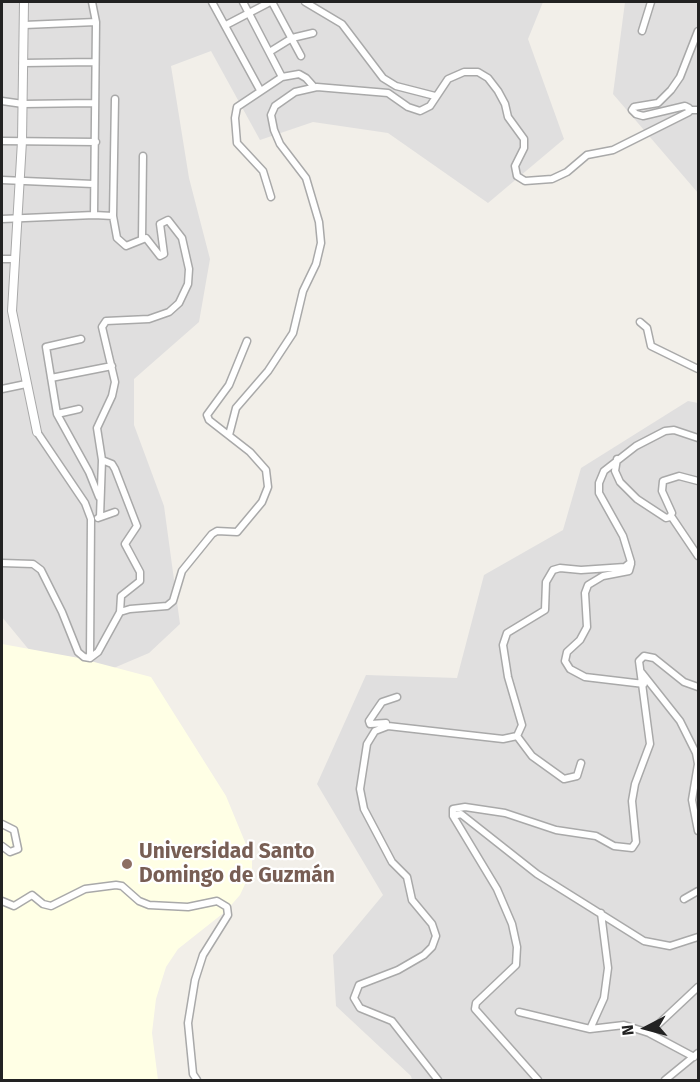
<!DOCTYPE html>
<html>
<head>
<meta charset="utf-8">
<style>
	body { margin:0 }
	#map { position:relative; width:700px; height:1082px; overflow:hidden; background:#f2efe9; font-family:"Fira Sans",sans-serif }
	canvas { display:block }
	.frame { position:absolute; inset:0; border:3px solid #222; pointer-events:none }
	.north { position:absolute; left:616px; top:998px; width:60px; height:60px; -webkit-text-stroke:4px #fff; paint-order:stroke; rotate:264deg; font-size:16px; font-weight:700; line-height:24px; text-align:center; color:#222 }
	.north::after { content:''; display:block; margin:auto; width:21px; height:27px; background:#222; clip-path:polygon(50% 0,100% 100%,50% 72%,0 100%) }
</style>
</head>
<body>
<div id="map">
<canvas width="700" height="1082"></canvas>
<div class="frame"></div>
<div class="north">N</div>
</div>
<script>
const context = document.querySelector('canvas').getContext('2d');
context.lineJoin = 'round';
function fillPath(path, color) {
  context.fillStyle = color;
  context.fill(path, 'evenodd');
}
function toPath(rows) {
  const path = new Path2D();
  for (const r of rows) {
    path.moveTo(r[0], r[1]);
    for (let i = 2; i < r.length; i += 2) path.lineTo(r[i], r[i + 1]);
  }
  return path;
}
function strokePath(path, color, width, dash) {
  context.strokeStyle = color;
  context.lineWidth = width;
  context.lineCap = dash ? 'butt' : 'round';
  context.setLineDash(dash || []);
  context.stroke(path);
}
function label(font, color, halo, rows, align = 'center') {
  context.font = font + ' "Fira Sans",sans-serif';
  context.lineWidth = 4.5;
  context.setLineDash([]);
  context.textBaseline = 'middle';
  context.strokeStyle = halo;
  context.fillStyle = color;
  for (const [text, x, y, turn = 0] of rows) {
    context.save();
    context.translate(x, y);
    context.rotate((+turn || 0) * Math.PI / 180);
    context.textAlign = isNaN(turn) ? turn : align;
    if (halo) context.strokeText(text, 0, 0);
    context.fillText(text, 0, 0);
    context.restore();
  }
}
fillPath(toPath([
	[2,2,543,2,528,39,564,139,488,203,388,133,313,122,260,140,211,51,171,66,189,178,210,259,199,322,134,379,134,425,164,506,180,624,149,653,62,690,2,617],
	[625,2,698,2,698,193,613,94],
	[688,401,698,403,698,1080,412,1080,411,1076,336,1006,333,955,383,895,317,784,366,675,457,678,484,575,563,530,581,468]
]), '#e0dfdf');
fillPath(toPath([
	[2,644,79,658,151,677,226,796,252,859,252,869,240,895,226,911,178,949,166,967,156,999,152,1033,158,1080,2,1080]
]), '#ffffe5');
const minor = toPath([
	[92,2,96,22,94,215,113,216],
	[212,2,260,90],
	[243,2,282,77],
	[272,2,301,56],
	[305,2,342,24,383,78,396,86,435,96],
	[24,25,96,22],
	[226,25,270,2],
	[642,31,651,2],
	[271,51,292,38,313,33],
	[23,63,95,62],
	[2,101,23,104,94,103],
	[690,110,698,110],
	[2,141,96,142],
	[2,180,93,184],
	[271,197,263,171,237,143,235,118,237,107,282,77,299,74,306,78,314,87],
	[2,219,94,215],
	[142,239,143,156],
	[2,259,15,259],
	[640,322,647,328,651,346,698,369],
	[81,339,46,347,57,414,89,472,99,497],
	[51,378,112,366],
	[2,389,26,384],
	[57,414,79,409],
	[229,435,236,408,268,371,293,333,303,291,316,264,321,243,319,222,306,178,280,144,274,130,271,115,275,106,295,92,317,87,388,93,408,107,420,111,430,106,448,79,464,72,478,72,488,78,498,91,505,104,508,117,524,139,524,148,515,166,517,176,525,181,552,179,567,172,587,155,613,150,689,112,689,108,685,106,643,116,636,114,632,110,634,107,658,103,671,90,680,77,698,31],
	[617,459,615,471,620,482,637,499,666,518,670,517,672,513,662,491,663,481,679,476,698,481],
	[102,460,112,464,115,469,137,526,125,544,140,572,140,581,121,596,120,612],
	[671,516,698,556],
	[100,517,102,460,97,428,112,396,115,382,102,327,106,321,149,319,169,312,179,303,188,284,189,269,182,238,168,220,160,224,164,254,160,256,146,238,126,246,117,238,113,216,115,99],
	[98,518,115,512],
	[2,563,33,564,41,570,62,612,78,652,84,657,90,658,91,519,85,503,37,432],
	[631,564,629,571,603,576,588,585,585,593,587,627,580,640,567,652,565,661,570,669,585,677,644,684],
	[90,658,98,652,120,612,130,609,167,606,173,601,182,571,212,534,217,531,237,532,262,502,268,487,266,470,250,452,209,420,207,415,229,385,247,341],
	[642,673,680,721,696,753,698,764,692,800,698,831],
	[386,723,370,724,369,721,382,702,397,697],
	[517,736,532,756,564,779,577,776,581,763],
	[453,816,461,814,537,874,644,941,670,946,698,937],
	[2,824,14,830,18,849,10,852,2,846],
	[684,899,698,891],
	[2,901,14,906,32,895,43,904,51,906,85,889,116,885,122,886,139,901,149,905,188,907,217,901,227,907,228,915,203,955,195,980,188,1023,193,1074,197,1080],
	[519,1012,590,1029,624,1025,649,1033,694,1057],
	[590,1029,604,998,608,968,601,913],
	[649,1033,698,987],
	[438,1080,392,1021,360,1008,354,998,359,985,398,970,424,955,432,947,436,936,432,924,412,900,407,877,392,862,364,809,360,789,367,744,375,731,388,726,503,739,517,736,522,725,508,677,503,645,507,633,545,610,546,582,553,570,560,568,581,570,625,567,631,562,623,536,599,493,599,483,604,471,636,446,665,431,674,430,698,438],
	[538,1080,475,1009,476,1003,516,965,517,947,512,924,497,889,453,816,453,809,465,807,505,813,556,830,596,836,614,846,632,848,636,842,632,801,635,784,650,744,639,661,644,656,654,658,684,682,698,687],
	[665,1080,698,1053]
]);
const tertiary = toPath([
	[24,2,22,141,12,311,37,432]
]);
strokePath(minor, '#a9a9a9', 9);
strokePath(tertiary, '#a9a9a9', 10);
strokePath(minor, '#fff', 6);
strokePath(tertiary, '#fff', 8);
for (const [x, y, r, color] of [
	[127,864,6,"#8d6e63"]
]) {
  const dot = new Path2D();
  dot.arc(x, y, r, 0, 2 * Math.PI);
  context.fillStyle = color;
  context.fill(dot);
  strokePath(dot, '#fff', 2);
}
label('bold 21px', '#785e54', '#fff', [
	["Universidad Santo",139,852],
	["Domingo de Guzmán",139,876]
], 'left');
</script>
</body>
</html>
